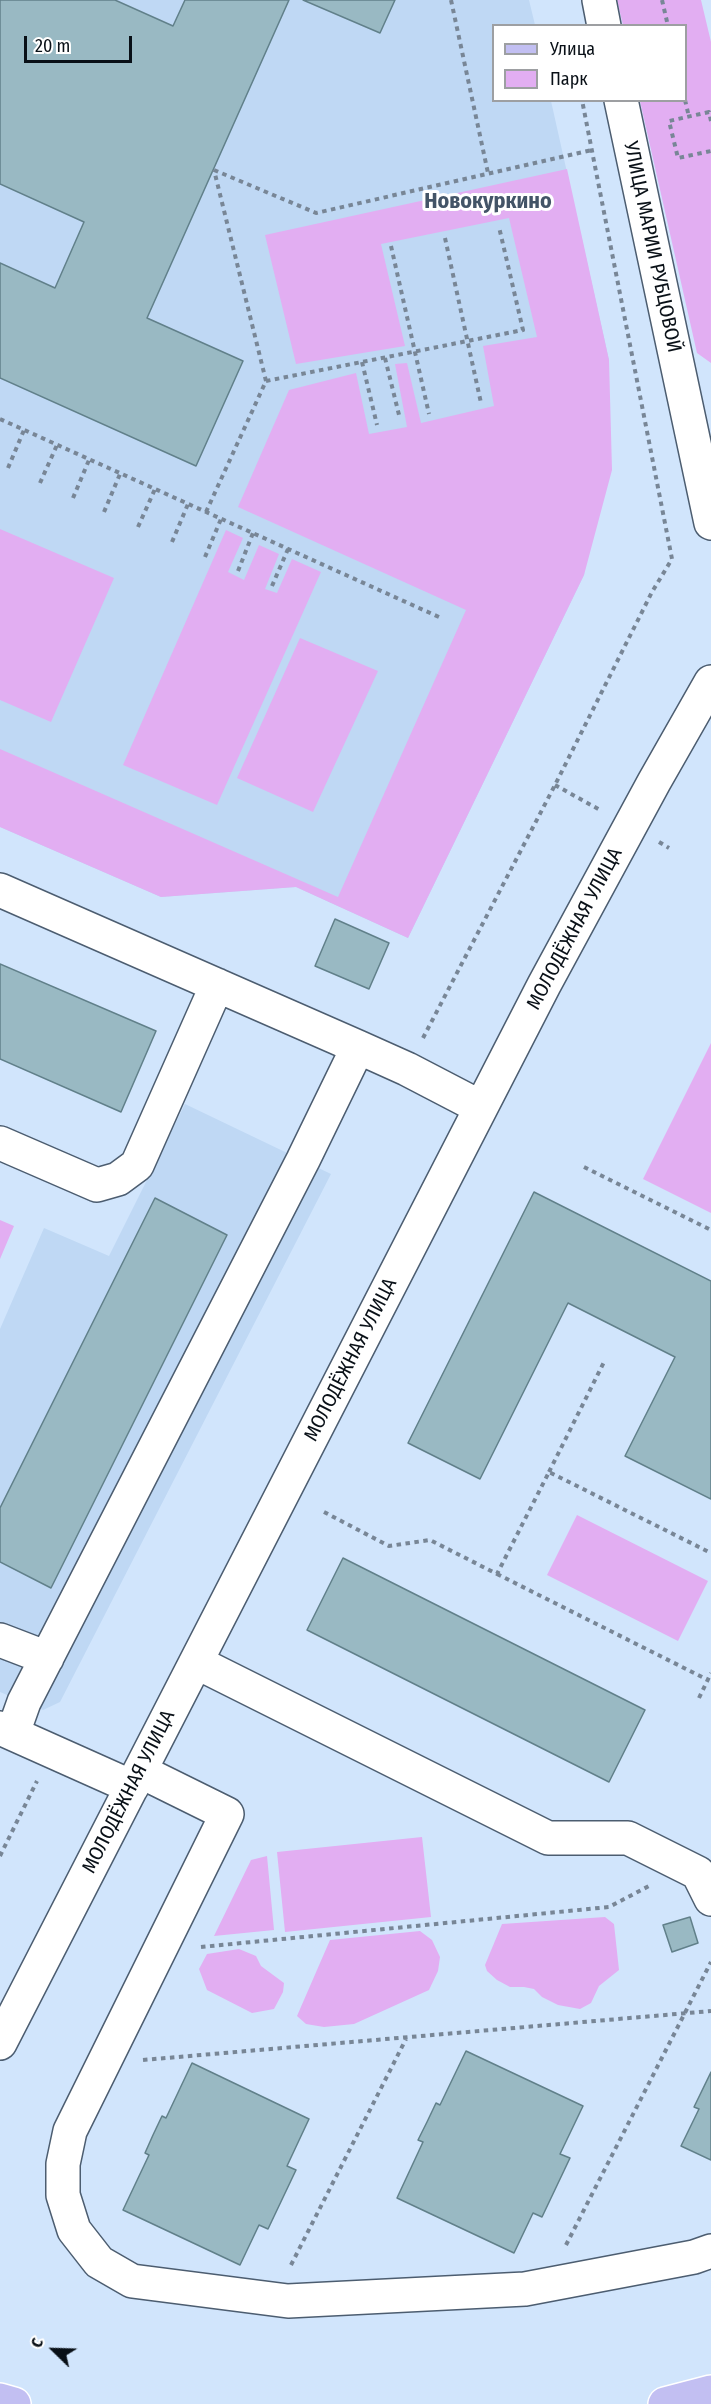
<!DOCTYPE html>
<html>
<head>
<meta charset="utf-8">
<style>
	body { margin:0 }
	#map { position:relative; width:711px; height:2404px; overflow:hidden; background:#d1e5fc; font-family:"Fira Sans Condensed",sans-serif }
	canvas { display:block }
	.legend { position:absolute; left:492px; top:24px; width:195px; height:78px; box-sizing:border-box; background:#fff; border:2px solid #9d9fa2; margin:0; padding:8px 10px; list-style:none; font-size:18px; color:#091017 }
	.legend li { display:flex; align-items:center; gap:12px; height:30px }
	.legend b { width:30px; border:2px solid #9d9fa2 }
	.north { position:absolute; left:24px; top:2320px; width:60px; height:60px; -webkit-text-stroke:4px #fff; paint-order:stroke; rotate:293deg; font-size:16px; font-weight:700; line-height:24px; text-align:center; color:#091017 }
	.north::after { content:''; display:block; margin:auto; width:21px; height:27px; background:#091017; clip-path:polygon(50% 0,100% 100%,50% 72%,0 100%) }
	.scale { position:absolute; left:24px; top:36px; width:108px; height:27px; box-sizing:border-box; border:3px solid #091017; border-top:0; padding-left:8px; font-size:18px; line-height:21px; white-space:nowrap; color:#091017; -webkit-text-stroke:4px #fff; paint-order:stroke }
</style>
</head>
<body>
<div id="map">
<canvas width="711" height="2404"></canvas>
<ul class="legend">
<li><b style="height:8px;background:#c2bff2"></b>Улица</li>
<li><b style="height:16px;background:#e2aef2"></b>Парк</li>
</ul>
<div class="north">С</div>
<div class="scale">20 m</div>
</div>
<script>
const context = document.querySelector('canvas').getContext('2d');
context.lineJoin = 'round';
function fillPath(path, color) {
  context.fillStyle = color;
  context.fill(path, 'evenodd');
}
function toPath(rows) {
  const path = new Path2D();
  for (const r of rows) {
    path.moveTo(r[0], r[1]);
    for (let i = 2; i < r.length; i += 2) path.lineTo(r[i], r[i + 1]);
  }
  return path;
}
function strokePath(path, color, width, dash) {
  context.strokeStyle = color;
  context.lineWidth = width;
  context.lineCap = dash ? 'butt' : 'round';
  context.setLineDash(dash || []);
  context.stroke(path);
}
function label(font, color, halo, rows, align = 'center') {
  context.font = font + ' "Fira Sans Condensed",sans-serif';
  context.lineWidth = 6;
  context.setLineDash([]);
  context.textBaseline = 'middle';
  context.strokeStyle = halo;
  context.fillStyle = color;
  for (const [text, x, y, turn = 0] of rows) {
    context.save();
    context.translate(x, y);
    context.rotate((+turn || 0) * Math.PI / 180);
    context.textAlign = isNaN(turn) ? turn : align;
    if (halo) context.strokeText(text, 0, 0);
    context.fillText(text, 0, 0);
    context.restore();
  }
}
fillPath(toPath([
	[0,0,529,0,535,25,494,26,494,100,551,101,609,360,584,575,408,938,296,887,161,897,0,827],
	[185,1104,331,1174,60,1702,43,1710,0,1692,0,1329,44,1228,109,1256]
]), '#bfd8f4');
fillPath(toPath([
	[617,0,701,0,711,42,711,363,697,353,640,101,686,100,686,26,623,25],
	[567,169,609,360,612,470,584,575,408,938,296,887,161,897,0,827,0,749,338,897,466,610,238,507,289,390,356,373,369,434,407,427,395,364,407,363,421,423,494,406,483,346,537,337,509,218,381,244,405,346,296,364,265,235],
	[0,529,114,578,51,722,0,700],
	[226,530,243,538,228,572,244,580,259,545,279,554,265,589,277,593,292,559,321,572,217,805,123,765],
	[300,638,378,671,313,812,237,778],
	[711,1043,711,1213,643,1179],
	[0,1220,14,1226,0,1259],
	[577,1515,708,1581,678,1641,547,1575],
	[422,1837,431,1917,285,1932,277,1852],
	[267,1856,274,1930,214,1936,251,1860],
	[605,1917,614,1924,619,1970,599,1986,591,2003,580,2009,558,2005,542,1997,534,1989,524,1987,510,1987,497,1980,487,1971,485,1965,502,1924],
	[420,1931,432,1940,440,1957,438,1971,429,1990,354,2024,324,2027,306,2024,297,2016,330,1940],
	[239,1949,256,1956,261,1966,284,1983,283,1992,274,2009,252,2013,207,1990,199,1969,207,1954]
]), '#e2aef2');
const building = toPath([
	[0,0,115,0,173,26,185,0,289,0,147,318,243,361,196,466,0,378,0,263,55,288,84,222,0,184,0,0],
	[303,0,395,0,380,33,303,0],
	[335,919,389,943,369,989,315,966,335,919],
	[0,964,156,1031,121,1112,0,1059,0,964],
	[534,1192,711,1281,711,1499,625,1456,675,1357,568,1303,480,1479,408,1443,534,1192],
	[155,1198,227,1235,51,1588,0,1562,0,1508,155,1198],
	[343,1558,645,1710,609,1782,307,1630,343,1558],
	[690,1917,698,1943,672,1952,663,1925,690,1917],
	[466,2051,583,2106,560,2154,570,2158,542,2217,533,2213,514,2253,397,2198,423,2142,418,2140,427,2122,436,2103,440,2105,466,2051],
	[192,2063,309,2119,287,2166,296,2170,268,2229,259,2225,240,2265,123,2210,149,2155,145,2153,153,2135,162,2116,166,2118,192,2063],
	[711,2072,711,2160,681,2146,699,2109,694,2107,711,2072]
]);
fillPath(building, '#99b9c3');
strokePath(building, '#61808a', 1.5);
const minor = toPath([
	[599,0,604,26],
	[621,100,711,523],
	[0,890,358,1047,407,1069,480,1107],
	[0,1143,97,1185,118,1179,137,1165,217,985],
	[0,1640,47,1658],
	[196,1662,548,1838,628,1838,698,1873,711,1899],
	[0,1728,132,1787],
	[13,1733,24,1702,303,1160,358,1047],
	[140,1771,227,1814,70,2131,63,2164,63,2195,74,2230,99,2262,132,2281,288,2301,525,2289,694,2257,711,2251],
	[0,2043,544,985,654,782,711,682]
]);
const major = toPath([
	[0,2400,14,2404],
	[665,2404,711,2392]
]);
strokePath(minor, '#4c5d70', 36);
strokePath(major, '#fff', 36);
strokePath(toPath([
	[451,0,488,173],
	[662,0,668,26],
	[685,100,689,117],
	[711,121,709,112,669,121,678,158,711,151],
	[214,170,316,213,592,150],
	[445,238,481,403],
	[391,246,429,414],
	[385,358,400,419],
	[362,362,377,425],
	[266,381,523,330,499,227],
	[0,419,439,617],
	[8,468,24,430],
	[40,483,57,445],
	[73,498,89,460],
	[104,512,120,474],
	[206,512,266,381,214,170],
	[138,527,155,489],
	[172,542,188,504],
	[205,557,221,519],
	[238,571,253,533],
	[272,586,288,549],
	[555,785,600,810],
	[659,842,669,848],
	[423,1038,555,785,652,592,672,559,582,100],
	[584,1167,711,1230],
	[549,1472,605,1360],
	[324,1512,389,1546,430,1540,497,1574,549,1472,711,1553],
	[497,1574,708,1680],
	[699,1698,711,1673],
	[0,1856,37,1781],
	[201,1947,609,1907,649,1886],
	[143,2060,711,2011],
	[566,2245,711,1962],
	[291,2265,406,2039]
]), '#788696', 4, [4.5, 4.5]);
strokePath(minor, '#fff', 33);
strokePath(major, '#c2bff2', 33);
label('20px', '#091017', '#fff', [
	["УЛИЦА МАРИИ РУБЦОВОЙ",652,247,78],
	["МОЛОДЁЖНАЯ УЛИЦА",575,929,-62],
	["МОЛОДЁЖНАЯ УЛИЦА",351,1360,-63],
	["МОЛОДЁЖНАЯ УЛИЦА",129,1792,-63]
]);
label('bold 22px', '#435467', '#fff', [
	["Новокуркино",488,202]
]);
</script>
</body>
</html>
